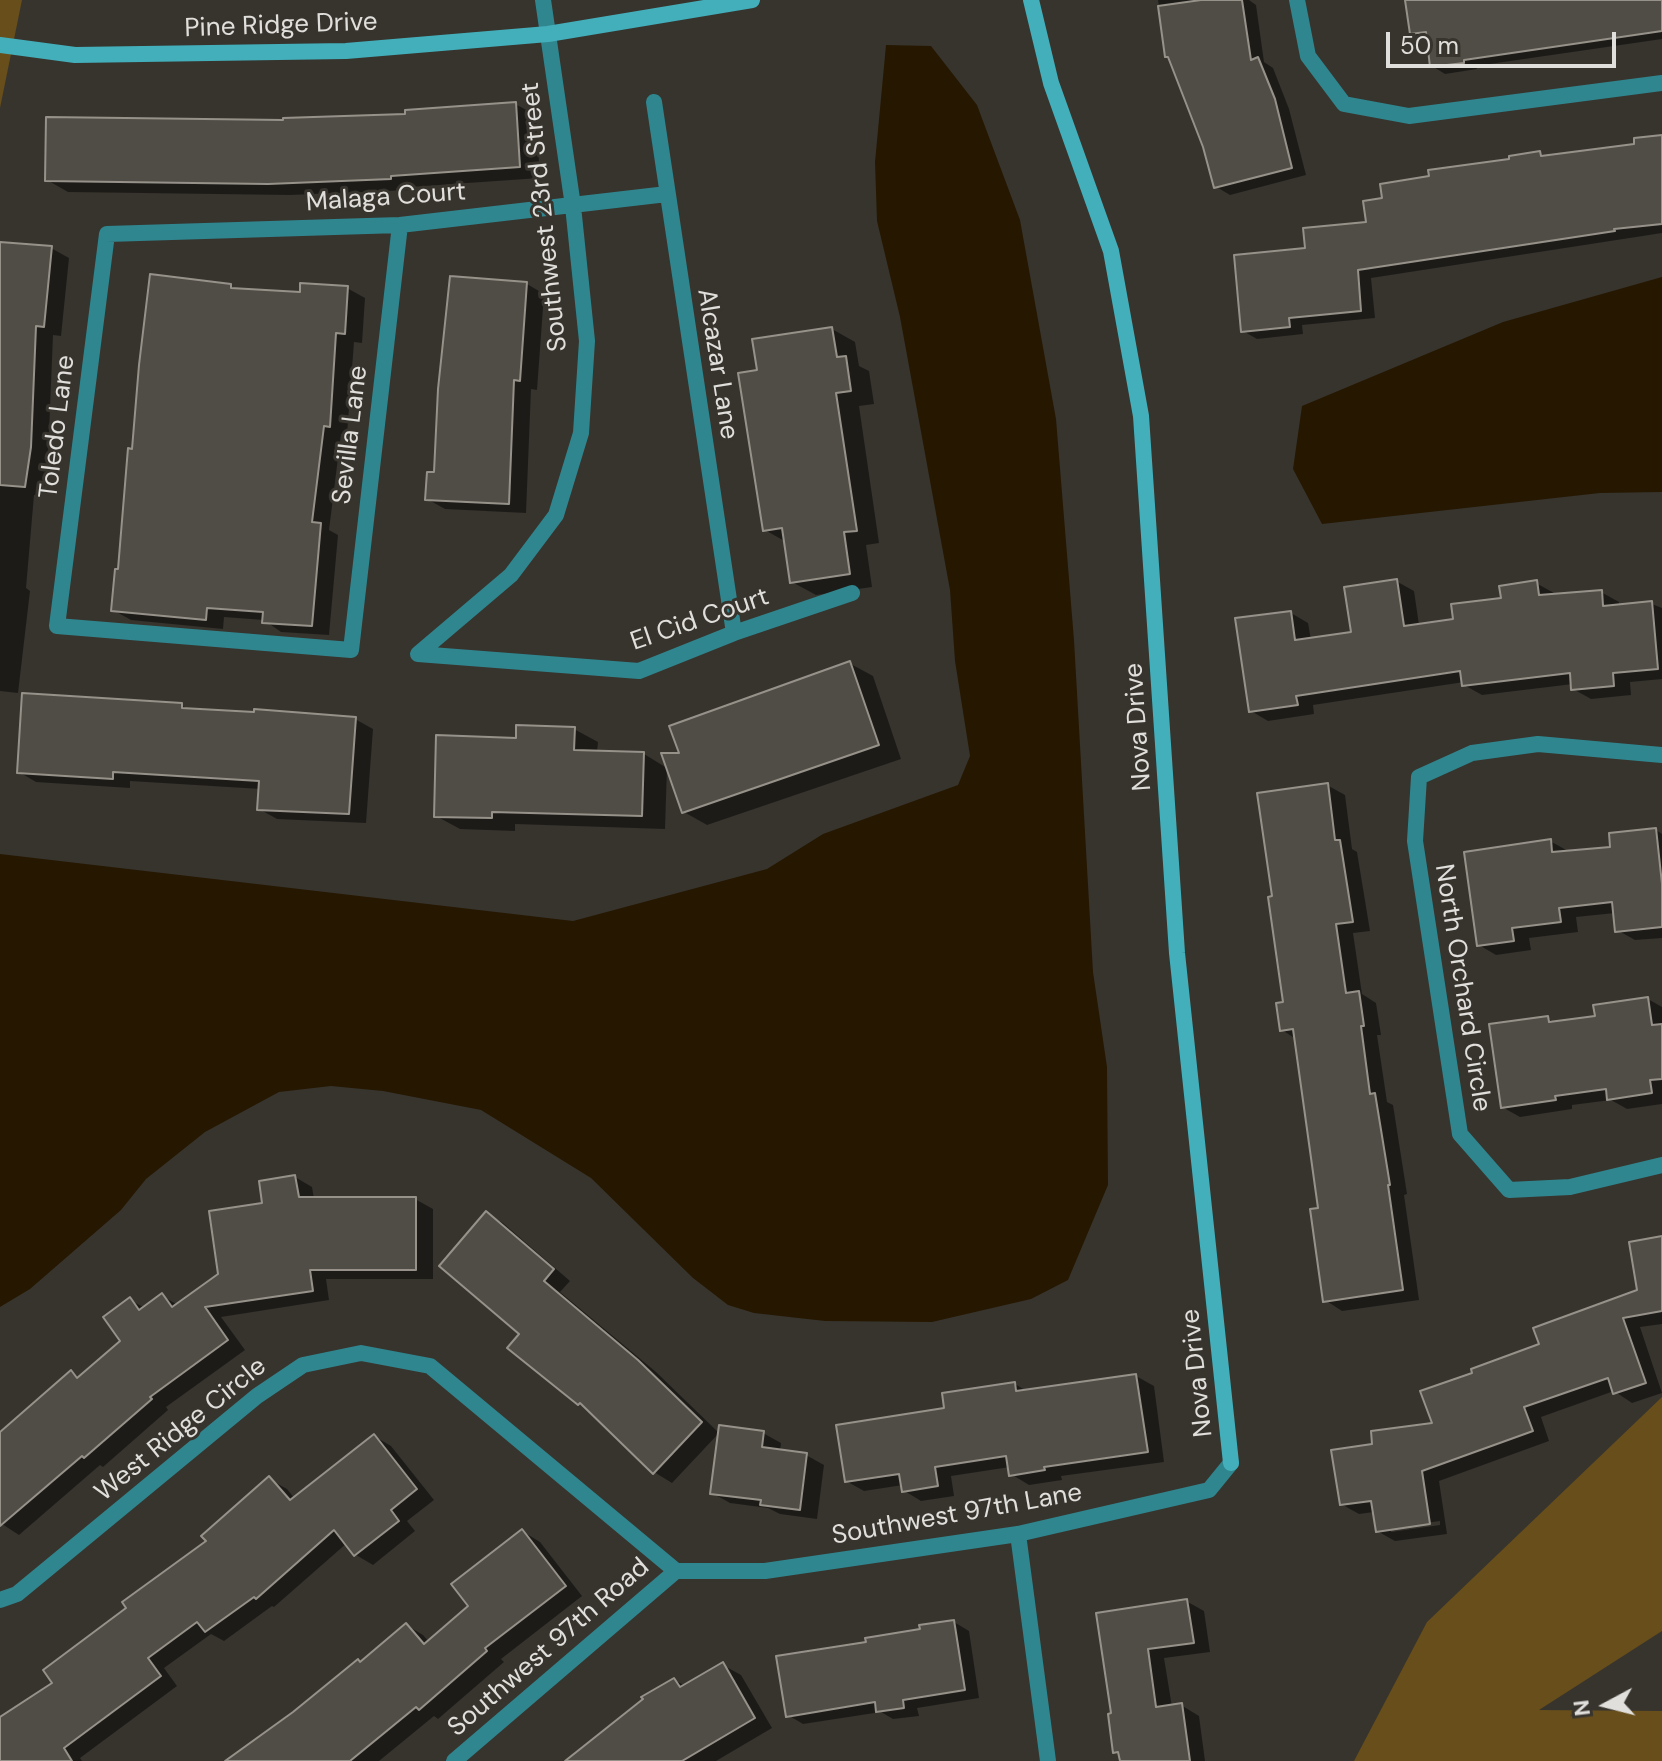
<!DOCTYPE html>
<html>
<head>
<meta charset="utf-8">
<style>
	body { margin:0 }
	#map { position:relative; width:1662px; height:1761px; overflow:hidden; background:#37342e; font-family:"DM Sans",sans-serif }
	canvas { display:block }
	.north { position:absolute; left:1566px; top:1665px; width:80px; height:80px; -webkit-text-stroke:6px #37342e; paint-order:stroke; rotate:263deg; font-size:22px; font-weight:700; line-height:32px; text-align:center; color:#e1dfdb }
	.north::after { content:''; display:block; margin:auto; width:28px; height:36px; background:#e1dfdb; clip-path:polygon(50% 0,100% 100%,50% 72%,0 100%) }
	.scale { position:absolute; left:1386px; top:32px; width:230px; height:36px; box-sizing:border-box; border:4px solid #e1dfdb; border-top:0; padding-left:10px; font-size:24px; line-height:28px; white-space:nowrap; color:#e1dfdb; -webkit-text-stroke:6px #37342e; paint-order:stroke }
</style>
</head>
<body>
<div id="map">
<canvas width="1662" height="1761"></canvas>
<div class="north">N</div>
<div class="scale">50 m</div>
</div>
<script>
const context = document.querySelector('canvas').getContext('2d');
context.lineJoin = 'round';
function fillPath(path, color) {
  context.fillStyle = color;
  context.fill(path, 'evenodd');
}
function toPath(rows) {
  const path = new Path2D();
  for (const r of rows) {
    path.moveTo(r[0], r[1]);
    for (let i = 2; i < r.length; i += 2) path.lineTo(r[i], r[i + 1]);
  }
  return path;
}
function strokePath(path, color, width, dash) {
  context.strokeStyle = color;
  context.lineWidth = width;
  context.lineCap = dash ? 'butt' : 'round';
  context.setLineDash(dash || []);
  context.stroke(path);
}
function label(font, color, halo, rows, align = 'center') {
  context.font = font + ' "DM Sans",sans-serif';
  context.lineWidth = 6;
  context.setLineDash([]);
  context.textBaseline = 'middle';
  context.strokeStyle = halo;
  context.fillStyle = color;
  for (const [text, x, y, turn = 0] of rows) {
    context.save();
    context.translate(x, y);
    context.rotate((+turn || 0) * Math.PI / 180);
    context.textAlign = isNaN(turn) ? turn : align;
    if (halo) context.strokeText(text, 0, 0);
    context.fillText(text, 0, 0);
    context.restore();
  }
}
fillPath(toPath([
	[0,0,22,0,0,108],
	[1662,1397,1662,1631,1539,1710,1662,1711,1662,1761,1354,1761,1427,1622]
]), '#674e1b');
fillPath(toPath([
	[886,45,931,46,977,105,1020,220,1056,419,1074,640,1093,972,1107,1067,1108,1185,1068,1280,1031,1299,932,1322,825,1321,754,1313,728,1305,693,1278,591,1178,481,1110,383,1091,331,1086,279,1092,205,1132,146,1179,121,1210,30,1289,0,1307,0,854,573,921,767,869,823,834,958,785,970,756,955,661,950,590,900,317,877,221,875,162],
	[1662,277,1662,492,1600,493,1322,524,1293,469,1302,406,1503,322]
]), '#261800');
fillPath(toPath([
	[1158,0,1249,0,1256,5,1264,62,1273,68,1289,109,1306,175,1230,195,1215,186,1205,146,1170,58,1167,56],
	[1407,0,1662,0,1662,39,1476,66,1477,69,1445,74,1432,66,1429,40,1425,40,1412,33],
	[515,104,536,115,540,178,410,187,411,190,290,195,68,192,47,180,285,122,407,116],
	[1662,137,1662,233,1371,278,1375,318,1302,325,1303,334,1257,339,1243,331,1307,250,1511,161,1540,153,1547,158,1636,146],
	[0,244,51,248,69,258,61,336,53,335,48,458,43,496,34,495,26,588,30,591,18,693,0,691],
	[527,284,544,294,537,390,531,389,526,513,445,509,427,499,436,474],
	[230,286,237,290,301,294,347,288,365,298,362,343,354,342,347,435,341,434,329,530,338,535,329,635,281,632,264,620,224,617,223,629,131,620,113,610,134,451],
	[832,329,855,342,859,366,869,371,874,404,859,406,879,543,866,545,872,587,816,595,792,582,786,542,765,530,759,372],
	[1396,581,1414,591,1419,625,1455,620,1536,583,1554,593,1554,596,1601,592,1619,602,1619,606,1652,604,1662,608,1662,679,1630,682,1631,695,1591,699,1573,689,1573,684,1482,695,1464,685,1464,682,1313,705,1314,714,1268,721,1251,711,1291,613,1308,623,1311,640,1353,634],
	[849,663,873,676,901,759,707,825,684,812,681,755],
	[181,705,190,710,355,719,373,729,366,823,277,819,259,809,261,789,130,781,130,788,36,782,19,772],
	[574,729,598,742,597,752,644,754,667,768,665,829,515,824,515,831,460,829,436,816,518,740],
	[1327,785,1345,795,1352,849,1357,852,1370,931,1353,933,1362,994,1376,1003,1381,1035,1377,1035,1387,1102,1393,1105,1407,1194,1404,1195,1419,1300,1342,1311,1325,1300,1321,1210,1296,1039,1282,1030,1285,1003,1274,898],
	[1656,830,1662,834,1662,938,1635,940,1617,930,1615,913,1576,917,1578,932,1529,938,1531,950,1496,955,1479,945,1550,841,1568,851,1613,848],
	[1648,999,1662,1007,1662,1104,1627,1109,1611,1100,1572,1105,1572,1109,1520,1117,1502,1107,1547,1018,1556,1023,1597,1017],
	[295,1177,312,1187,314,1199,415,1199,433,1209,433,1279,326,1279,329,1300,221,1317,245,1350,166,1407,168,1410,103,1467,100,1465,19,1535,2,1524,0,1434,71,1373,80,1378,123,1341,130,1300,145,1308,162,1296,178,1305,221,1275,265,1205],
	[486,1213,503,1223,570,1281,560,1292,656,1372,719,1433,672,1483,654,1472,587,1408,579,1404,522,1334],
	[1662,1238,1662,1324,1640,1327,1662,1393,1632,1403,1614,1391,1541,1417,1549,1441,1439,1481,1447,1534,1395,1541,1377,1531,1374,1512,1359,1514,1341,1504,1375,1446,1434,1424,1541,1346,1640,1291],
	[1440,1521,1440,1525,1391,1532,1391,1528],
	[1136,1376,1154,1386,1164,1462,1061,1476,1062,1480,1029,1485,1011,1474,1010,1467,951,1476,954,1496,921,1501,903,1490,903,1485,864,1491,846,1481,946,1410,1015,1384,1028,1392],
	[763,1433,781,1443,780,1452,806,1455,824,1465,817,1519,780,1514,768,1508,730,1503,712,1493],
	[374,1436,391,1446,434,1500,407,1521,415,1531,373,1565,356,1555,347,1543,274,1607,272,1606,224,1641,211,1634,164,1668,177,1686,80,1758,82,1761,0,1761,0,1719,55,1684,129,1608,208,1542,269,1479,287,1489,295,1499],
	[522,1531,540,1542,582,1596,501,1659,504,1662,438,1719,434,1716,379,1761,229,1761,362,1663,406,1625,423,1635,429,1642,471,1606],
	[1186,1601,1204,1611,1210,1652,1164,1658,1172,1707,1181,1705,1199,1716,1205,1761,1122,1761,1121,1755,1115,1752,1113,1715,1098,1614],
	[954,1622,969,1631,979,1698,917,1708,919,1716,893,1719,881,1712,803,1724,788,1715,868,1643],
	[723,1665,741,1675,772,1728,716,1761,568,1761,674,1680,686,1686]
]), '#0007');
const building = toPath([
	[1201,0,1242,0,1251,60,1258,57,1275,99,1292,168,1214,188,1203,147,1168,57,1165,57,1158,6,1201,0],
	[1405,0,1662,0,1662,31,1464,60,1464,63,1430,67,1426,32,1410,34,1405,0],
	[516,102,520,167,391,176,391,179,268,184,45,181,46,117,283,120,283,118,405,114,405,110,516,102],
	[1662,135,1662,224,1614,229,1615,231,1358,270,1361,311,1289,318,1290,327,1241,332,1234,255,1305,248,1303,228,1366,222,1363,201,1382,198,1380,184,1429,176,1428,170,1509,159,1509,156,1540,151,1541,156,1634,144,1634,138,1662,135],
	[0,242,52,246,44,327,36,326,31,447,25,487,0,485,0,242],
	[150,274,231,284,231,288,300,292,300,283,348,286,345,334,336,333,330,427,324,426,312,522,321,523,312,626,262,623,263,612,207,608,206,620,111,611,115,569,118,569,128,448,132,449,139,365,150,274],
	[450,276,527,282,520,381,514,380,509,504,425,500,427,472,434,472,438,389,450,276],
	[832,327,837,357,846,356,851,391,836,393,857,531,844,532,850,574,790,583,782,528,763,531,738,373,757,370,752,339,832,327],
	[1397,579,1404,626,1453,619,1451,604,1501,598,1499,586,1537,580,1539,595,1602,590,1603,606,1652,601,1658,669,1613,673,1614,686,1571,690,1570,673,1462,686,1460,671,1296,696,1298,705,1249,712,1235,618,1291,611,1295,640,1351,632,1344,587,1397,579],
	[850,661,879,745,682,813,661,753,679,753,669,726,850,661],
	[22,693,182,703,182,708,254,712,254,709,356,717,349,814,257,810,259,781,113,772,113,779,17,773,22,693],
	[516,725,575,727,574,750,644,752,642,816,492,812,492,818,434,817,436,735,516,738,516,725],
	[1328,783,1335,840,1340,840,1353,922,1336,924,1346,993,1359,991,1364,1026,1361,1026,1370,1094,1375,1093,1390,1185,1388,1185,1403,1290,1323,1302,1310,1209,1318,1208,1293,1029,1280,1031,1276,1003,1283,1002,1268,897,1272,896,1257,793,1328,783],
	[1656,828,1662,884,1662,927,1615,932,1612,902,1559,908,1561,922,1512,928,1514,941,1477,946,1464,852,1551,839,1552,852,1610,847,1609,833,1656,828],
	[1648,997,1652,1025,1662,1024,1662,1079,1650,1080,1652,1093,1607,1100,1606,1089,1555,1096,1556,1100,1501,1108,1489,1024,1548,1016,1549,1022,1595,1016,1593,1005,1648,997],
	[295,1175,299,1197,416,1197,416,1270,310,1270,313,1291,205,1307,228,1340,150,1397,152,1399,84,1458,82,1456,0,1526,0,1432,71,1370,77,1378,120,1341,103,1317,130,1297,139,1310,162,1293,172,1307,218,1274,209,1211,262,1203,259,1181,295,1175],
	[486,1211,554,1269,544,1281,638,1360,702,1422,653,1474,580,1403,578,1405,507,1348,519,1334,439,1266,486,1211],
	[1662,1236,1662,1311,1623,1318,1646,1383,1613,1394,1608,1378,1524,1407,1533,1431,1422,1471,1430,1524,1376,1532,1371,1501,1340,1505,1331,1450,1372,1444,1371,1431,1432,1423,1420,1391,1472,1373,1471,1369,1539,1344,1533,1328,1637,1290,1629,1242,1662,1236],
	[1136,1374,1148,1452,1044,1467,1045,1470,1009,1476,1006,1456,935,1467,938,1486,902,1492,899,1474,845,1482,836,1425,944,1408,942,1393,1015,1382,1016,1391,1136,1374],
	[719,1425,764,1431,762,1447,807,1453,800,1510,760,1505,761,1500,710,1494,719,1425],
	[374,1434,417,1489,391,1510,399,1521,354,1556,334,1530,256,1599,254,1597,205,1632,197,1622,148,1658,161,1676,64,1748,72,1761,0,1761,0,1717,52,1683,43,1670,126,1608,122,1602,206,1541,201,1536,269,1476,290,1500,374,1434],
	[522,1529,566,1586,485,1648,487,1651,419,1710,416,1707,350,1761,225,1761,293,1712,358,1659,360,1662,406,1623,424,1644,468,1606,451,1584,522,1529],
	[1187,1599,1194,1643,1148,1649,1156,1707,1182,1703,1190,1761,1120,1761,1118,1752,1113,1753,1108,1714,1111,1713,1096,1613,1187,1599],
	[954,1620,965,1690,903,1700,904,1708,876,1712,875,1702,786,1717,776,1656,866,1642,865,1638,920,1629,919,1625,954,1620],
	[723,1662,755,1718,682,1761,565,1761,643,1699,641,1697,674,1678,680,1687,723,1662]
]);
fillPath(building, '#504d46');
strokePath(building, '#96928a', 2);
strokePath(toPath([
	[1297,0,1308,56,1344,104,1409,116,1662,83],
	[654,102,734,633],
	[400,225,351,650,57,626,107,234,400,225,667,194],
	[418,654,511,575,556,515,581,433,587,341,573,206,543,0],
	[418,654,639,671,734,633,852,593],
	[1662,755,1538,744,1472,753,1419,777,1415,841,1460,1134,1509,1190,1570,1187,1662,1165],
	[1018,1534,1048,1761],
	[676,1571,765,1571,1018,1534,1209,1490,1231,1463],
	[0,1600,17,1594,257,1396,303,1365,361,1353,430,1366,676,1571],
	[454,1761,676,1571]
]), '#30868f', 16);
strokePath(toPath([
	[1031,0,1051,83,1111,251,1141,416,1177,953,1231,1463],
	[0,45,75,55,346,51,548,34,752,0]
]), '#43afbb', 16);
label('26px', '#e1dfdb', '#37342e', [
	["Pine Ridge Drive",281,26,-2],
	["Malaga Court",386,198,-4],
	["Southwest 23rd Street",545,217,-96],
	["Alcazar Lane",717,364,81],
	["Toledo Lane",58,427,-83],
	["Sevilla Lane",351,435,-83],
	["El Cid Court",700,620,-19],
	["Nova Drive",1139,727,-94],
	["North Orchard Circle",1462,988,81],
	["Nova Drive",1198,1373,-96],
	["West Ridge Circle",181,1430,-39],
	["Southwest 97th Lane",957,1515,-10],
	["Southwest 97th Road",549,1648,-41]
]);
</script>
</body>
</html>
